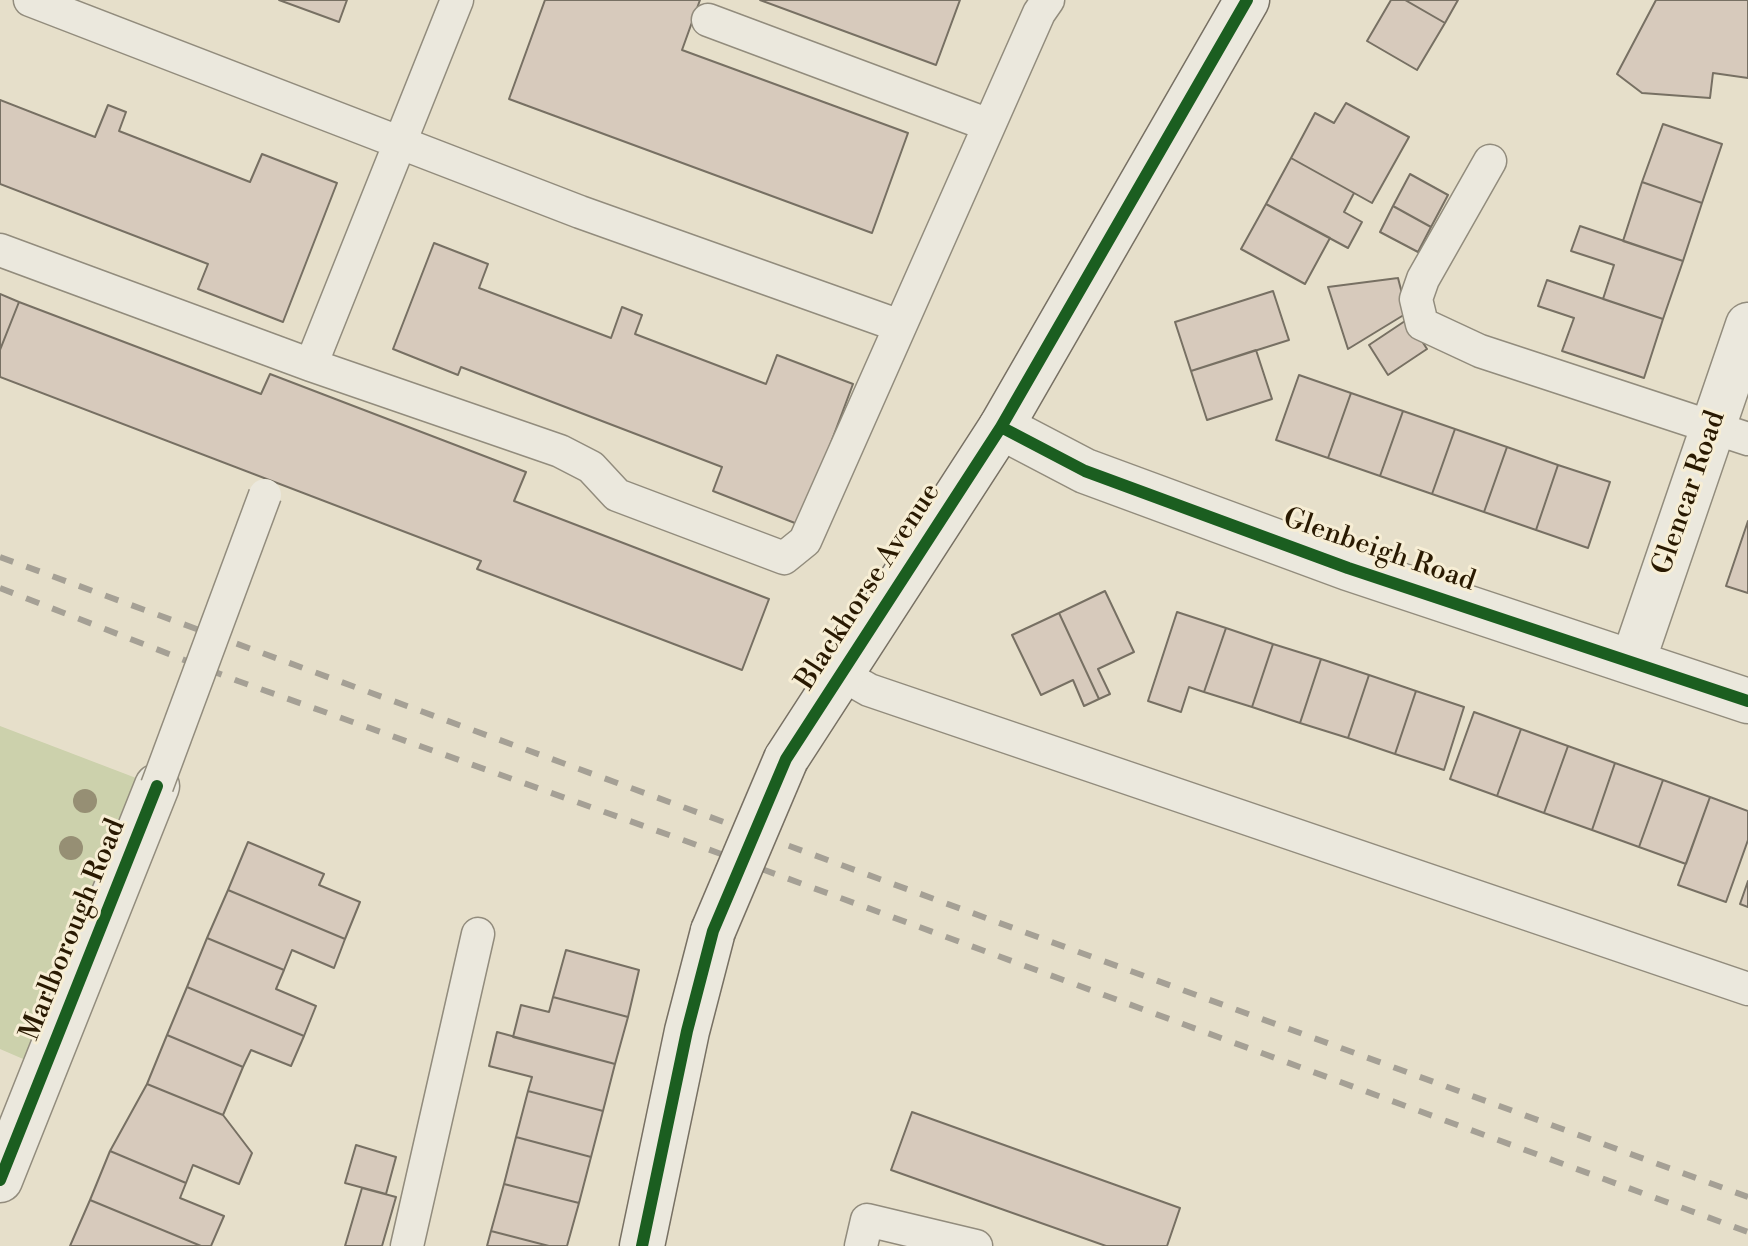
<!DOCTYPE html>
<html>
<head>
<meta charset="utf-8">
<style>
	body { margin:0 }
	canvas { display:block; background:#e6dfca }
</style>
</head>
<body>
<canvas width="1748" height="1246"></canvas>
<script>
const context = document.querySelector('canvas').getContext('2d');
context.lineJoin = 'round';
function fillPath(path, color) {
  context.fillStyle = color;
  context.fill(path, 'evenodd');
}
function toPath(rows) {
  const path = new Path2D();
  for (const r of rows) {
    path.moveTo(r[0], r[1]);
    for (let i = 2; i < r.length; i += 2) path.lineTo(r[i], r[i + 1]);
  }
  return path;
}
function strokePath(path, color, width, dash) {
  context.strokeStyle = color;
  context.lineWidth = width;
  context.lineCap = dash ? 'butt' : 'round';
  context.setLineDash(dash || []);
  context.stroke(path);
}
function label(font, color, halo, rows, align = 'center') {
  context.font = font + ' "Libre Bodoni",serif';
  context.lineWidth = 6;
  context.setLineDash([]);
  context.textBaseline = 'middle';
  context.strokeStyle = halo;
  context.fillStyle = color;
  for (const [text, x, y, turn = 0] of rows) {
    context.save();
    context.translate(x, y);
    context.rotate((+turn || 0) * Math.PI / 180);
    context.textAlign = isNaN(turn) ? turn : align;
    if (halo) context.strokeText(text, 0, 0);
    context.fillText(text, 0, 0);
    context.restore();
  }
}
fillPath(toPath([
	[0,726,157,786,44,1068,0,1049]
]), '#ccd1ac');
const building = toPath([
	[279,0,347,0,339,22,279,0],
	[545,0,700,0,682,50,908,133,872,233,509,99,545,0],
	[760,0,960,0,936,65,760,0],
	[1391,0,1405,0,1445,23,1417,70,1367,41,1391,0],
	[1405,0,1458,0,1445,23,1405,0],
	[1656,0,1748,0,1748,78,1713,73,1710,98,1642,93,1617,74,1656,0],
	[0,100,95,137,108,105,126,112,119,131,250,182,262,154,337,183,283,322,198,289,208,264,0,184,0,100],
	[1346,103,1409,137,1372,203,1291,158,1315,113,1334,123,1346,103],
	[1663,124,1722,144,1702,203,1642,182,1663,124],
	[1291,158,1354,193,1344,212,1362,222,1348,248,1266,204,1291,158],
	[1410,174,1448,195,1431,227,1393,206,1410,174],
	[1642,182,1702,203,1683,261,1623,241,1642,182],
	[1266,204,1330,238,1305,284,1241,249,1266,204],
	[1393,206,1431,227,1418,252,1380,232,1393,206],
	[1580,226,1683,261,1663,319,1603,299,1614,265,1571,251,1580,226],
	[434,243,488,264,479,288,611,338,622,307,642,315,635,334,766,384,777,355,853,384,800,525,713,491,722,467,461,367,458,375,393,349,434,243],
	[1398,278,1407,313,1348,349,1328,287,1398,278],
	[1547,280,1663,319,1644,378,1562,351,1574,318,1538,306,1547,280],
	[1273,291,1289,340,1191,371,1175,322,1273,291],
	[0,294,19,302,0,350,0,294],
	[19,302,261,394,270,374,526,472,514,501,769,599,742,670,477,569,481,561,0,377,0,350,19,302],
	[1408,319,1427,349,1388,375,1369,345,1408,319],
	[1256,350,1272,399,1207,420,1191,371,1256,350],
	[1299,375,1351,393,1328,458,1276,440,1299,375],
	[1351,393,1403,411,1380,476,1328,458,1351,393],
	[1403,411,1455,429,1432,494,1380,476,1403,411],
	[1455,429,1507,447,1484,512,1432,494,1455,429],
	[1507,447,1558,465,1536,530,1484,512,1507,447],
	[1558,465,1610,482,1588,548,1536,530,1558,465],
	[1748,521,1748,593,1726,586,1748,521],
	[1105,591,1134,652,1098,669,1110,694,1099,699,1059,613,1105,591],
	[1177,612,1226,628,1204,692,1189,687,1181,712,1148,701,1177,612],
	[1059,613,1099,699,1084,706,1073,680,1041,695,1012,635,1059,613],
	[1226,628,1273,644,1252,707,1204,692,1226,628],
	[1273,644,1321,659,1300,723,1252,707,1273,644],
	[1321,659,1369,675,1348,738,1300,723,1321,659],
	[1369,675,1416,691,1395,754,1348,738,1369,675],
	[1416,691,1464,707,1444,770,1395,754,1416,691],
	[1474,712,1521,729,1497,796,1450,779,1474,712],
	[1521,729,1568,746,1544,813,1497,796,1521,729],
	[1568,746,1615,763,1592,830,1544,813,1568,746],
	[1615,763,1663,780,1639,847,1592,830,1615,763],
	[1663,780,1710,797,1686,864,1639,847,1663,780],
	[1710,797,1748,811,1748,840,1726,902,1678,885,1710,797],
	[248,842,324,874,319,885,360,902,345,939,228,890,248,842],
	[1748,881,1748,907,1740,904,1748,881],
	[228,890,345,939,334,968,292,950,284,970,207,938,228,890],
	[207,938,284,970,276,989,316,1006,304,1036,187,987,207,938],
	[566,950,639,970,628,1017,553,997,566,950],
	[187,987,304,1036,291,1066,251,1050,243,1067,167,1035,187,987],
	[553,997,628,1017,615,1064,513,1037,521,1005,549,1012,553,997],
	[497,1032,615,1064,603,1111,528,1091,532,1077,489,1066,497,1032],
	[167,1035,243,1067,223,1115,147,1084,167,1035],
	[147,1084,223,1115,252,1153,239,1184,193,1165,186,1183,110,1151,147,1084],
	[528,1091,603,1111,591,1157,516,1137,528,1091],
	[912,1112,1180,1208,1167,1246,1106,1246,891,1170,912,1112],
	[516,1137,591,1157,579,1203,504,1184,516,1137],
	[356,1145,396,1157,386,1194,345,1183,356,1145],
	[110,1151,186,1183,180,1198,224,1216,211,1246,201,1246,90,1200,110,1151],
	[504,1184,579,1203,567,1246,549,1246,491,1231,504,1184],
	[362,1188,396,1197,382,1246,345,1246,362,1188],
	[90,1200,201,1246,70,1246,90,1200],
	[491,1231,549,1246,487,1246,491,1231]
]);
fillPath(building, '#d7cabc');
strokePath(building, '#777063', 2);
const lane = toPath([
	[30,0,580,212,900,326],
	[708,20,989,125],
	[1490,161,1423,279,1416,299,1422,324,1480,351,1748,439],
	[0,250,311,365,560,451,591,467,617,495,784,558,805,541,1039,13,1048,0],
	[311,365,457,0],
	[841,674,869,690,1748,989],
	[407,1246,478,934],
	[861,1246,867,1220,976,1246]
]);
const street = toPath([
	[1001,427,1085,471,1348,568,1748,701],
	[1633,661,1748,325],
	[0,1180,157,786]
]);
const secondary = toPath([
	[786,759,1001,427,1247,0],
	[642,1246,687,1031,713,931]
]);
strokePath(lane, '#928c7d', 35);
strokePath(street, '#928c7d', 47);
strokePath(secondary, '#777063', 47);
strokePath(lane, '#ebe8dd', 32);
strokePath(street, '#ebe8dd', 44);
strokePath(secondary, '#ebe8dd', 44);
strokePath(toPath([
	[0,557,1748,1197],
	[0,588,238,681,683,840,1748,1232]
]), '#a5a095', 6, [14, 14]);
const laneBridge = toPath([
	[157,786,265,495]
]);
const secondaryBridge = toPath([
	[713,931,786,759]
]);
strokePath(laneBridge, '#928c7d', 35, []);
strokePath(secondaryBridge, '#777063', 47, []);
strokePath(laneBridge, '#ebe8dd', 32);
strokePath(secondaryBridge, '#ebe8dd', 44);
strokePath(toPath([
	[1001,427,1085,471,1348,568,1748,701],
	[0,1180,157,786],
	[642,1246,687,1031,713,931,786,759,1001,427,1247,0]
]), '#1b5e20', 12);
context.fillStyle = '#968f74';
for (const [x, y] of [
	[85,801],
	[71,848]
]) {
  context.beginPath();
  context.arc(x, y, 12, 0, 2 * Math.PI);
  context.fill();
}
label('28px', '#291901', '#f7eed5', [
	["Glencar Road",1690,493,-71],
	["Glenbeigh Road",1379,551,19],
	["Blackhorse Avenue",869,587,-57],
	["Marlborough Road",74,930,-68]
]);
</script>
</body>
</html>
